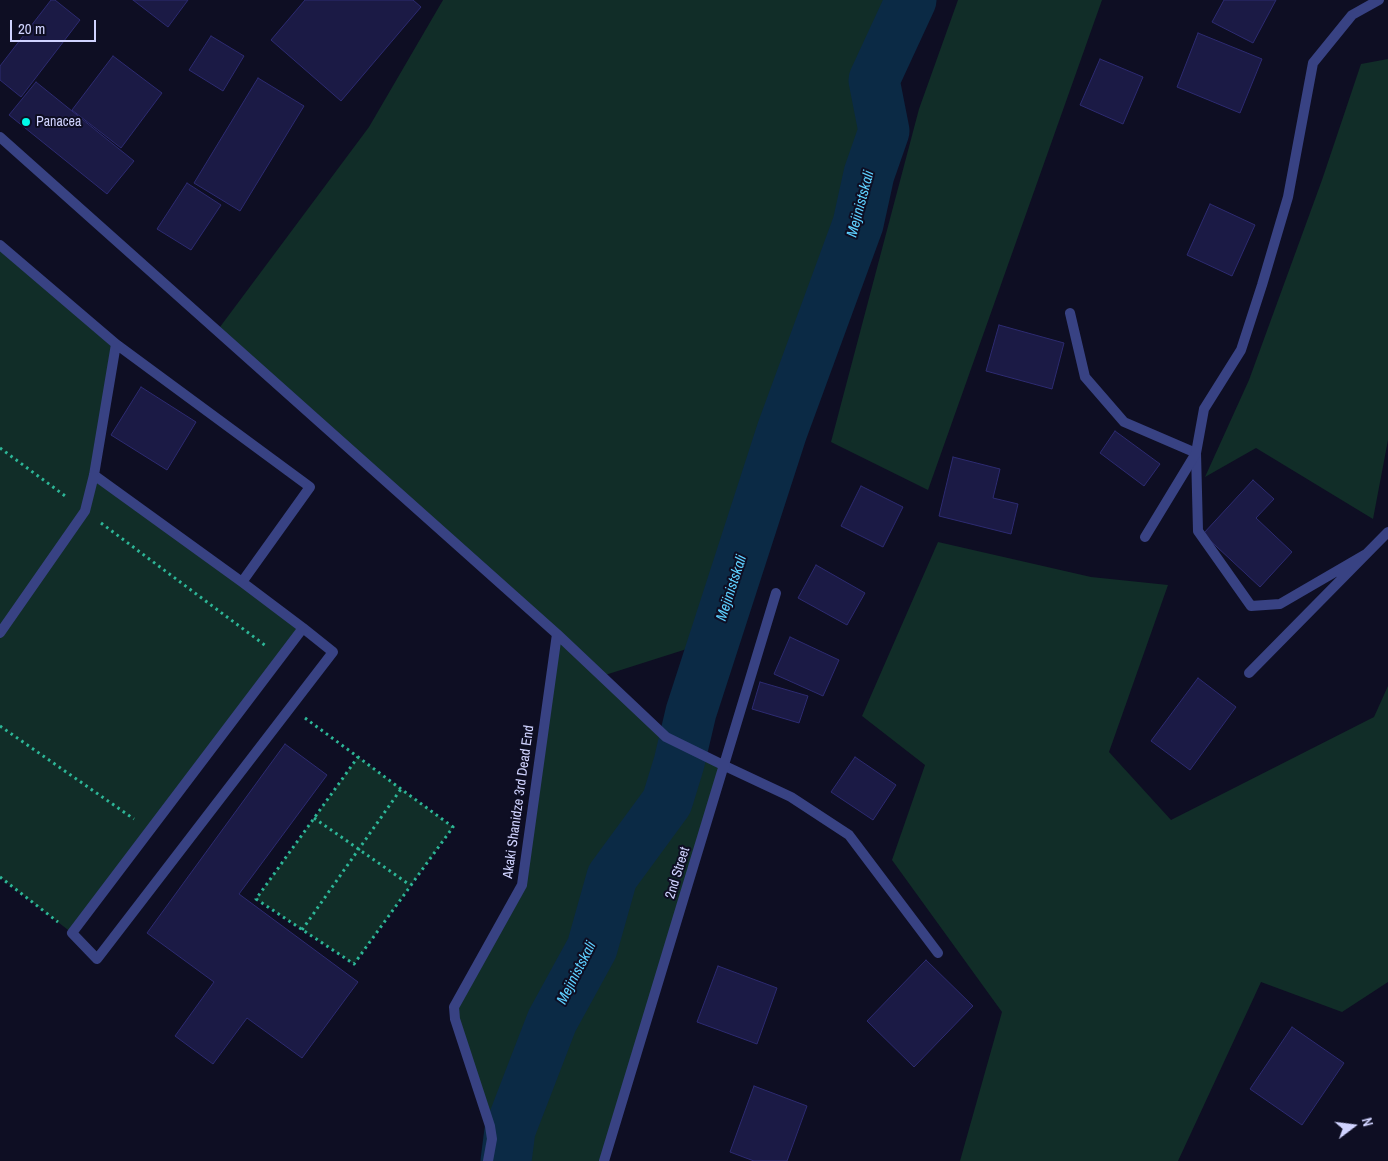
<!DOCTYPE html>
<html>
<head>
<meta charset="utf-8">
<style>
	body { margin:0 }
	#map { position:relative; width:1388px; height:1161px; overflow:hidden; background:#0e0e23; font-family:"Archivo Narrow",sans-serif }
	canvas { display:block }
	.north { position:absolute; left:1328px; top:1101px; width:50px; height:50px; -webkit-text-stroke:4px #0e0e23; paint-order:stroke; rotate:75deg; font-size:14px; font-weight:700; line-height:20px; text-align:center; color:#d0d3ff }
	.north::after { content:''; display:block; margin:auto; width:18px; height:22px; background:#d0d3ff; clip-path:polygon(50% 0,100% 100%,50% 72%,0 100%) }
	.scale { position:absolute; left:10px; top:20px; width:86px; height:22px; box-sizing:border-box; border:2px solid #d0d3ff; border-top:0; padding-left:6px; font-size:15px; line-height:18px; white-space:nowrap; color:#d0d3ff; -webkit-text-stroke:4px #0e0e23; paint-order:stroke }
</style>
</head>
<body>
<div id="map">
<canvas width="1388" height="1161"></canvas>
<div class="north">N</div>
<div class="scale">20 m</div>
</div>
<script>
const context = document.querySelector('canvas').getContext('2d');
context.lineJoin = 'round';
function fillPath(path, color) {
  context.fillStyle = color;
  context.fill(path, 'evenodd');
}
function toPath(rows) {
  const path = new Path2D();
  for (const r of rows) {
    path.moveTo(r[0], r[1]);
    for (let i = 2; i < r.length; i += 2) path.lineTo(r[i], r[i + 1]);
  }
  return path;
}
function strokePath(path, color, width, dash) {
  context.strokeStyle = color;
  context.lineWidth = width;
  context.lineCap = dash ? 'butt' : 'round';
  context.setLineDash(dash || []);
  context.stroke(path);
}
function label(font, color, halo, rows, align = 'center') {
  context.font = font + ' "Archivo Narrow",sans-serif';
  context.lineWidth = 4;
  context.setLineDash([]);
  context.textBaseline = 'middle';
  context.strokeStyle = halo;
  context.fillStyle = color;
  for (const [text, x, y, turn = 0] of rows) {
    context.save();
    context.translate(x, y);
    context.rotate((+turn || 0) * Math.PI / 180);
    context.textAlign = isNaN(turn) ? turn : align;
    if (halo) context.strokeText(text, 0, 0);
    context.fillText(text, 0, 0);
    context.restore();
  }
}
fillPath(toPath([
	[443,0,911,0,874,80,884,131,869,174,858,224,782,431,715,640,602,676,666,737,725,766,604,1161,488,1161,492,1143,454,1013,522,884,557,634,217,331,369,127],
	[958,0,1102,0,928,490,831,442,919,109],
	[1388,59,1388,440,1373,519,1256,448,1205,477,1249,380,1322,180,1361,64],
	[0,245,116,344,94,475,303,628,72,933,0,877],
	[938,542,1091,577,1168,585,1109,752,1171,820,1374,717,1388,686,1388,982,1342,1012,1261,982,1178,1161,960,1161,1002,1012,892,860,925,765,862,716],
	[358,757,453,827,354,964,256,899]
]), '#112d28');
strokePath(toPath([
	[506,1161,510,1130,552,1021,592,948,612,877,667,802,679,763,691,712,782,431,858,224,869,174,884,131,874,80,911,0]
]), '#0b2a45', 51);
const building = toPath([
	[51,0,55,0,80,20,21,97,0,80,0,66,51,0],
	[133,0,188,0,168,27,133,0],
	[305,0,413,0,421,7,341,101,271,40,305,0],
	[1224,0,1276,0,1253,43,1212,22,1224,0],
	[1198,33,1262,59,1240,113,1177,87,1198,33],
	[211,36,244,56,223,91,189,70,211,36],
	[113,56,162,93,121,148,72,110,113,56],
	[1100,59,1143,77,1123,124,1080,105,1100,59],
	[258,78,304,106,240,211,194,183,258,78],
	[36,82,134,161,107,194,9,115,36,82],
	[187,183,221,205,191,250,157,229,187,183],
	[1210,204,1255,225,1232,276,1187,255,1210,204],
	[999,325,1064,343,1052,389,986,371,999,325],
	[141,387,196,422,167,470,111,435,141,387],
	[1115,431,1160,464,1144,486,1100,453,1115,431],
	[953,457,1000,469,993,498,1018,504,1011,534,939,516,953,457],
	[1253,480,1274,499,1256,518,1292,552,1260,587,1203,534,1253,480],
	[861,486,903,507,883,547,841,526,861,486],
	[816,565,865,593,847,625,798,598,816,565],
	[790,637,839,660,823,696,774,674,790,637],
	[1198,678,1236,707,1190,770,1151,741,1198,678],
	[760,682,808,696,799,723,752,709,760,682],
	[285,744,327,775,239,894,358,982,302,1058,247,1018,213,1064,175,1036,214,982,147,933,285,744],
	[855,757,896,785,873,820,831,792,855,757],
	[926,960,973,1006,914,1067,867,1021,926,960],
	[718,966,777,988,757,1044,697,1022,718,966],
	[1292,1027,1344,1063,1302,1125,1250,1089,1292,1027],
	[754,1086,807,1106,787,1161,754,1161,730,1152,754,1086]
]);
fillPath(building, '#1b1a45');
strokePath(building, '#2d2b71', 1);
strokePath(toPath([
	[0,448,68,498],
	[101,523,266,646],
	[305,718,358,757,401,789,453,827,354,964,256,899,358,757],
	[0,726,134,819],
	[314,818,410,885],
	[0,877,58,922],
	[302,930,401,789]
]), '#2db697', 3, [2.5, 4]);
strokePath(toPath([
	[0,245,116,344,94,475,85,511,0,633],
	[1070,313,1085,377,1124,422,1196,453,1198,531,1251,606,1280,604,1366,554],
	[116,344,310,487,242,582],
	[94,475,242,582,303,628,333,652,97,959,72,933,303,628],
	[1249,673,1388,532],
	[725,766,791,797,849,835,938,953]
]), '#384283', 10);
strokePath(toPath([
	[0,137,557,634,666,737,725,766],
	[1145,537,1196,453,1204,409,1241,350,1262,285,1288,197,1313,63,1352,15,1379,0],
	[488,1161,492,1139,490,1126,455,1019,454,1007,522,885,557,634],
	[604,1161,776,593]
]), '#384283', 10);
for (const [x, y, r, color] of [
	[26,122,5,"#00fbea"]
]) {
  const dot = new Path2D();
  dot.arc(x, y, r, 0, 2 * Math.PI);
  context.fillStyle = color;
  context.fill(dot);
  strokePath(dot, '#0e0e23', 2);
}
label('14px', '#d0d3ff', '#0e0e23', [
	["Panacea",36,122]
], 'left');
label('14px', '#d0d3ff', '#0e0e23', [
	["Akaki Shanidze 3rd Dead End",519,802,-82],
	["2nd Street",678,873,-73]
]);
label('italic 15px', '#5ed0ff', '#0e0e23', [
	["Mejinistskali",861,204,-75],
	["Mejinistskali",732,588,-72],
	["Mejinistskali",577,973,-63]
]);
</script>
</body>
</html>
